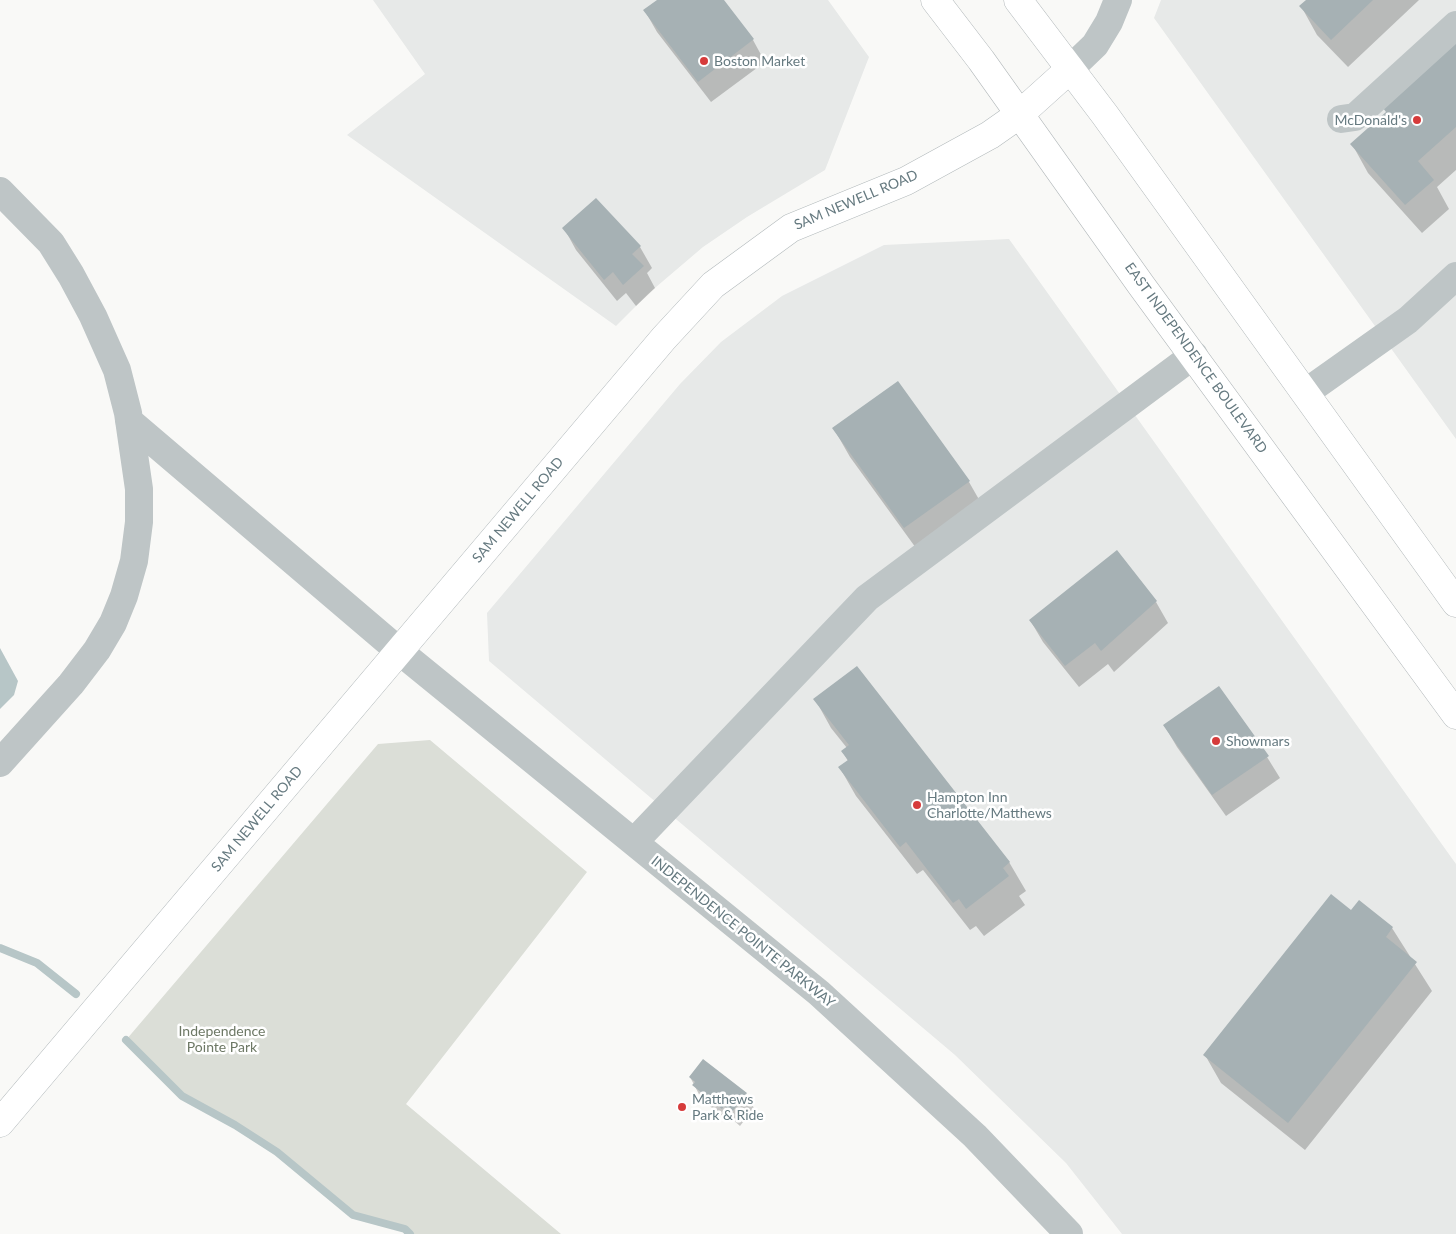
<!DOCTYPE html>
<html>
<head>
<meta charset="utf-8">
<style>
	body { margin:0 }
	canvas { display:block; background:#f9f9f7 }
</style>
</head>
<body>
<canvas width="1456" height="1234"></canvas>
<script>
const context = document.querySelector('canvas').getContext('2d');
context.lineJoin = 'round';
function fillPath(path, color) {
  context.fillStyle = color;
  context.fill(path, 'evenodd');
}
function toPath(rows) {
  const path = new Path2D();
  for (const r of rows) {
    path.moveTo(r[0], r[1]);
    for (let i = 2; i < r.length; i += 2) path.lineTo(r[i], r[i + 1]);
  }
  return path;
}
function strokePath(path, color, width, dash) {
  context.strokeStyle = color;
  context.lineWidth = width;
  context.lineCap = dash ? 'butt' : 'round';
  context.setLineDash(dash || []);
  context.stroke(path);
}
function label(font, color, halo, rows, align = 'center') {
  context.font = font + ' Lato,sans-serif';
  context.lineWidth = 5;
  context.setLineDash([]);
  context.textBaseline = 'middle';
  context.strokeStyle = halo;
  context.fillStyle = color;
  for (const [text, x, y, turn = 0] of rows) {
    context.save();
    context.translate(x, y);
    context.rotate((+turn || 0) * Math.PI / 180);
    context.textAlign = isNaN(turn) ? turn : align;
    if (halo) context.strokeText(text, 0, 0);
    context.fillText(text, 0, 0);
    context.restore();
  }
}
fillPath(toPath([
	[373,0,828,0,869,57,825,170,747,217,703,247,649,293,616,326,347,135,425,74],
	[1161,0,1456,0,1456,439,1154,18],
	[1009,239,1456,864,1456,1234,1122,1234,1066,1163,955,1055,489,661,487,613,680,384,721,342,782,296,884,245]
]), '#e7e9e8');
fillPath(toPath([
	[430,740,587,872,406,1104,561,1234,410,1234,405,1229,353,1215,277,1152,235,1125,182,1096,126,1040,378,744]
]), '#dbded7');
fillPath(toPath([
	[0,648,18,681,14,695,0,709]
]), '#b7c6c7');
fillPath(toPath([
	[659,0,723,0,753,40,765,62,711,102,657,32,645,11],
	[1307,0,1419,0,1348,67,1317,35,1301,6],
	[1456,44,1456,170,1437,187,1449,209,1422,233,1368,173,1352,144,1387,113],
	[596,199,640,247,652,268,647,273,655,288,636,306,626,293,617,301,576,250,564,228],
	[834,429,969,482,985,510,921,555,850,457],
	[1156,602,1168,623,1114,672,1108,664,1079,687,1043,642,1030,620],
	[815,699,1009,862,1026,891,1019,896,1025,905,984,936,976,926,970,930,923,870,917,874,856,796,840,768,848,761,842,751,847,748,831,728],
	[1164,725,1267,757,1280,778,1226,816,1177,747],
	[1351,912,1392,928,1432,991,1305,1150,1221,1083,1205,1055],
	[690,1077,746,1094,754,1108,740,1126,732,1119,730,1122,702,1100]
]), '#0003');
strokePath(toPath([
	[0,948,37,963,76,994],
	[126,1040,182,1096,235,1125,277,1152,353,1215,405,1229,410,1234]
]), '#b7c6c7', 8);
fillPath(toPath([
	[657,0,724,0,754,39,698,82,643,10],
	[1306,0,1373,0,1331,40,1299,6],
	[1456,42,1456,127,1418,161,1434,180,1405,205,1350,144,1386,112,1383,108],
	[596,198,641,246,632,254,644,266,623,285,613,272,604,280,562,228],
	[898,381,970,481,904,528,832,428],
	[1117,550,1157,601,1101,651,1095,643,1065,666,1029,620],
	[857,666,1010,862,1003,868,1009,876,966,909,959,899,953,903,906,842,900,847,838,767,848,760,841,751,849,745,813,699],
	[1219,686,1269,756,1212,795,1163,725],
	[1331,894,1351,910,1359,900,1393,927,1386,937,1417,962,1288,1123,1203,1055],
	[703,1059,747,1093,732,1112,724,1106,722,1109,692,1085,695,1082,689,1077]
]), '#a6b1b4');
const major = toPath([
	[0,1123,664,338,713,285,791,228,906,181,990,135,1020,114,1070,69]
]);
const highway = toPath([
	[935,0,981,60,1141,285,1456,715],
	[1018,0,1105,115,1456,603]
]);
strokePath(major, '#b2b9bb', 29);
strokePath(highway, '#b2b8ba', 29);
strokePath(toPath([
	[1070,69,1095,45,1109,22,1118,0],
	[1341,119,1355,117,1456,25],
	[0,191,51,243,71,275,93,316,117,370,128,413,139,489,139,522,134,561,124,596,113,623,97,650,71,684,0,763],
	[1305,393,1408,320,1456,276],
	[129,421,399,651,819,993,975,1136,1069,1234],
	[634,842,867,598,1194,355]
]), '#bec5c6', 28);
strokePath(major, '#fff', 28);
strokePath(highway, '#fff', 28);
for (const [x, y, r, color] of [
	[704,61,5,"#d63b3b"],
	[1417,120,5,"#d63b3b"],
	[1216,741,5,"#d63b3b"],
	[917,805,5,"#d63b3b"],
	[682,1107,5,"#d63b3b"]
]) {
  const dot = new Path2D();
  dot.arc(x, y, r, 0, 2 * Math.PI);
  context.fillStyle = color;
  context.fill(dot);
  strokePath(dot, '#fff', 2);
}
label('14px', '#667a80', '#fff', [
	["Boston Market",714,61],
	["McDonald's",1407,120,"right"],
	["Showmars",1226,741],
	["Hampton Inn",927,797],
	["Charlotte/Matthews",927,813],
	["Matthews",692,1099],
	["Park & Ride",692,1115]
], 'left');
label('14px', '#667a80', '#fff', [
	["SAM NEWELL ROAD",856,200,-23],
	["EAST INDEPENDENCE BOULEVARD",1196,358,54],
	["SAM NEWELL ROAD",518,510,-50],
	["SAM NEWELL ROAD",257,819,-50],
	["INDEPENDENCE POINTE PARKWAY",743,932,39]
]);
label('14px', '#6d7865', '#fff', [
	["Independence",222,1031],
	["Pointe Park",222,1047]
]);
</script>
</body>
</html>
